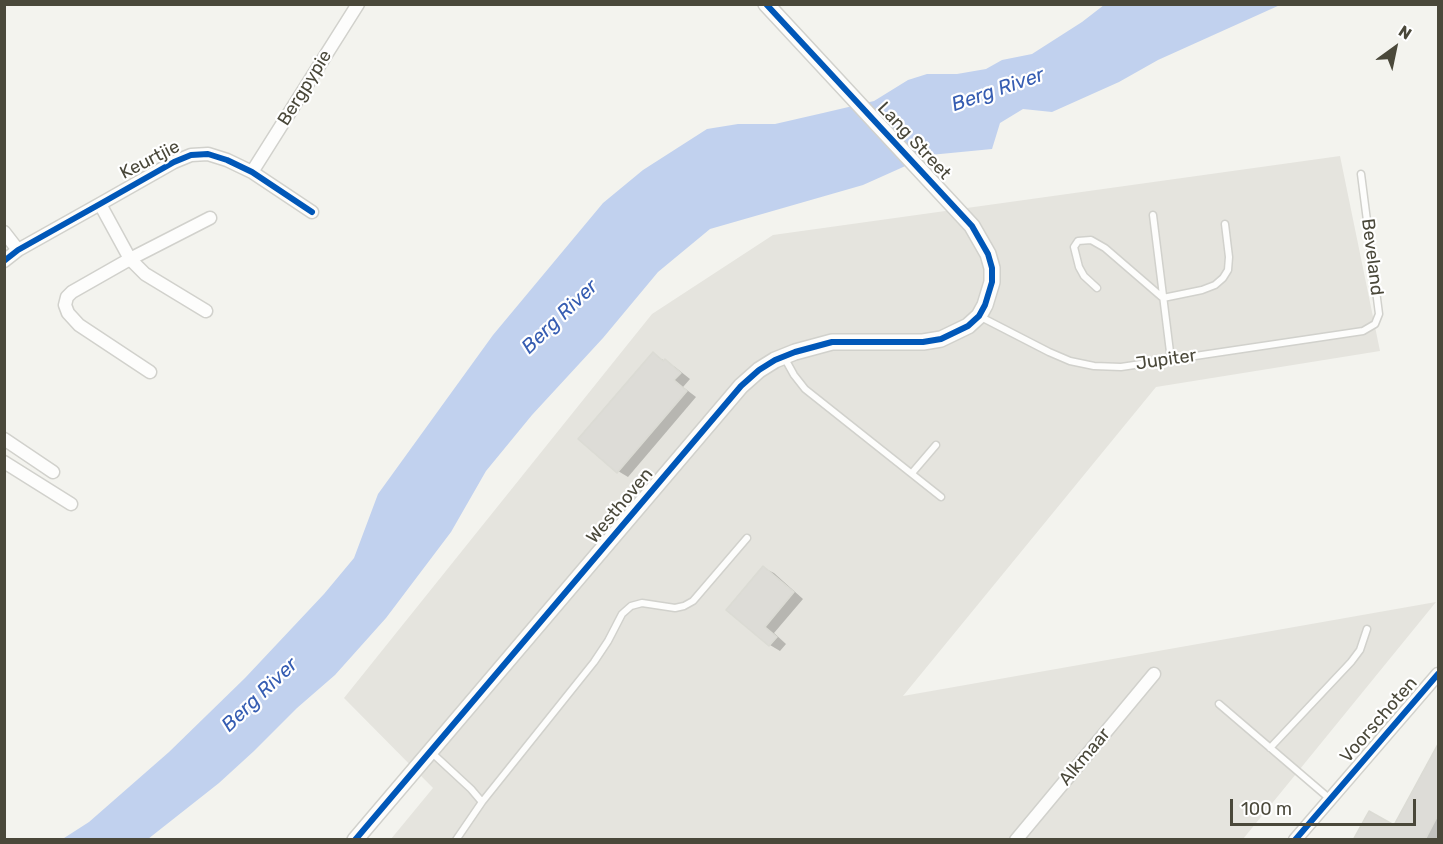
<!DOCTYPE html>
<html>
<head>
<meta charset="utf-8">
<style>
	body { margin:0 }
	#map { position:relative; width:1443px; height:844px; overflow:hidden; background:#f3f3ee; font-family:Rubik,sans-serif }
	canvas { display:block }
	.frame { position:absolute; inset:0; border:6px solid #4a483a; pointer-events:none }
	.north { position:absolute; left:1365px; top:18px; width:60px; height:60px; -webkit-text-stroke:4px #fff; paint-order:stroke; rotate:33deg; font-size:16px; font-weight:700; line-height:24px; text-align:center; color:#4a483a }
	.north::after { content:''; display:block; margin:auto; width:21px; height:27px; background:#4a483a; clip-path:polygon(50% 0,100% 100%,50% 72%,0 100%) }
	.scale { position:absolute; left:1230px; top:799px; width:186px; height:27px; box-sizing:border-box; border:3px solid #4a483a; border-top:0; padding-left:8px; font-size:18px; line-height:21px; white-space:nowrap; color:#4a483a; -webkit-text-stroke:4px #fff; paint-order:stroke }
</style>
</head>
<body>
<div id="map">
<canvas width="1443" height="844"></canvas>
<div class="frame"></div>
<div class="north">N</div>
<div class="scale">100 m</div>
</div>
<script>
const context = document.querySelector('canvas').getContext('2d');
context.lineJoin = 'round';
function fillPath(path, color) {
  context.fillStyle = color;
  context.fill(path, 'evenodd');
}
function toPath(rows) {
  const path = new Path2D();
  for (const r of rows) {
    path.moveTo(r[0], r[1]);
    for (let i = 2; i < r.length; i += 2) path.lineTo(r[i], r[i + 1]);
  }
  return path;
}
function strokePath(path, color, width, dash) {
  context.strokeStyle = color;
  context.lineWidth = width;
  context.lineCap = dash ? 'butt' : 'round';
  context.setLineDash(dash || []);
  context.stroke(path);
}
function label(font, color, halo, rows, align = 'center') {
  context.font = font + ' Rubik,sans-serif';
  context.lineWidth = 4.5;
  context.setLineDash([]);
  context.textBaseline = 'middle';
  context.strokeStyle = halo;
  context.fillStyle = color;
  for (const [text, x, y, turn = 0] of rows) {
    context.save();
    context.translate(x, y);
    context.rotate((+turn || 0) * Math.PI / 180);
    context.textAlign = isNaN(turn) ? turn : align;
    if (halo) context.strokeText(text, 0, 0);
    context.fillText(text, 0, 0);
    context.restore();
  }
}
fillPath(toPath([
	[1340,156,1380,351,1156,387,903,696,1436,602,1243,839,391,839,433,788,344,698,652,314,773,235]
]), '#e5e4de');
fillPath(toPath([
	[1104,5,1280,5,1158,60,1119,82,1052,112,1023,109,1000,123,992,149,930,155,863,185,710,229,658,272,603,338,532,415,486,471,451,532,386,618,335,675,297,708,254,751,219,783,148,839,61,840,89,822,169,752,245,678,324,594,354,558,378,494,493,335,603,203,643,170,707,129,738,124,775,124,823,113,874,101,908,80,927,74,957,74,986,69,1002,60,1032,54,1082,22]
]), '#c1d1ee');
fillPath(toPath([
	[653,354,675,367,690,379,683,387,696,397,628,477,618,471],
	[764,568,774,573,803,599,774,633,786,644,780,651,770,645,728,609],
	[1438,747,1438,840,1355,840,1395,827]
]), '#0003');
const building = toPath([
	[653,352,663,361,665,359,681,373,674,380,687,391,617,473,578,439,653,352],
	[763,566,794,592,765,627,777,637,769,646,726,610,763,566],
	[1438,744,1438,815,1425,840,1353,840,1369,811,1394,825,1438,744]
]);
fillPath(building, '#dddcd7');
strokePath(building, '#dbdbd4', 1.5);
const service = toPath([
	[1153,215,1171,360],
	[1097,288,1084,276,1079,267,1074,247,1078,241,1091,240,1105,248,1163,298,1202,290,1215,285,1223,278,1228,270,1229,257,1225,224],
	[979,316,1049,352,1070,361,1094,366,1121,367,1363,331,1375,324,1379,314,1361,174],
	[784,357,794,375,805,389,941,497],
	[912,473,936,445],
	[1219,704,1330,799],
	[1270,748,1351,662,1360,650,1367,629],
	[431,752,471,789,482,802],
	[456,840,482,802,594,662,608,641,622,614,631,606,642,603,675,608,684,606,693,601,747,538]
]);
const minor = toPath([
	[252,172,358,4],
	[100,204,130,259,145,274,206,311],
	[4,232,18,250],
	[4,261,18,250,100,204,174,162,191,155,208,154,227,160,252,172,312,212],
	[150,372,79,325,68,313,65,305,67,297,72,292,130,259,210,218],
	[4,439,53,472],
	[4,462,71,504],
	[1016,840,1154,674],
	[1295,840,1438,674]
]);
const tertiary = toPath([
	[355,840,741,386,759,370,775,360,795,352,832,342,923,342,941,339,968,326,979,316,985,305,992,282,992,268,988,254,972,226,766,4]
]);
strokePath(service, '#d1d1cc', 9);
strokePath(minor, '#d1d1cc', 15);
strokePath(tertiary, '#d1d1cc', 18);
strokePath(service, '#fdfdfc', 6);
strokePath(minor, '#fdfdfc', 12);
strokePath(tertiary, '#fdfdfc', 15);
strokePath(toPath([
	[4,261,18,250,100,204,174,162,191,155,208,154,227,160,252,172,312,212],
	[355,840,741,386,759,370,775,360,795,352,832,342,923,342,941,339,968,326,979,316,985,305,992,282,992,268,988,254,972,226,766,4],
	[1295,840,1438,674]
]), '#0057b8', 6);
label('18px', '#4a483a', '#fff', [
	["Bergpypie",305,88,-58],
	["Lang Street",914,141,47],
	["Keurtjie",150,160,-27],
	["Beveland",1372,257,83],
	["Jupiter",1166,360,-8],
	["Westhoven",620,506,-50],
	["Voorschoten",1379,720,-49],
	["Alkmaar",1085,757,-50]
]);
label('italic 20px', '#365db2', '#fff', [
	["Berg River",998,90,-19],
	["Berg River",560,317,-44],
	["Berg River",260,695,-44]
]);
</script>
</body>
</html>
